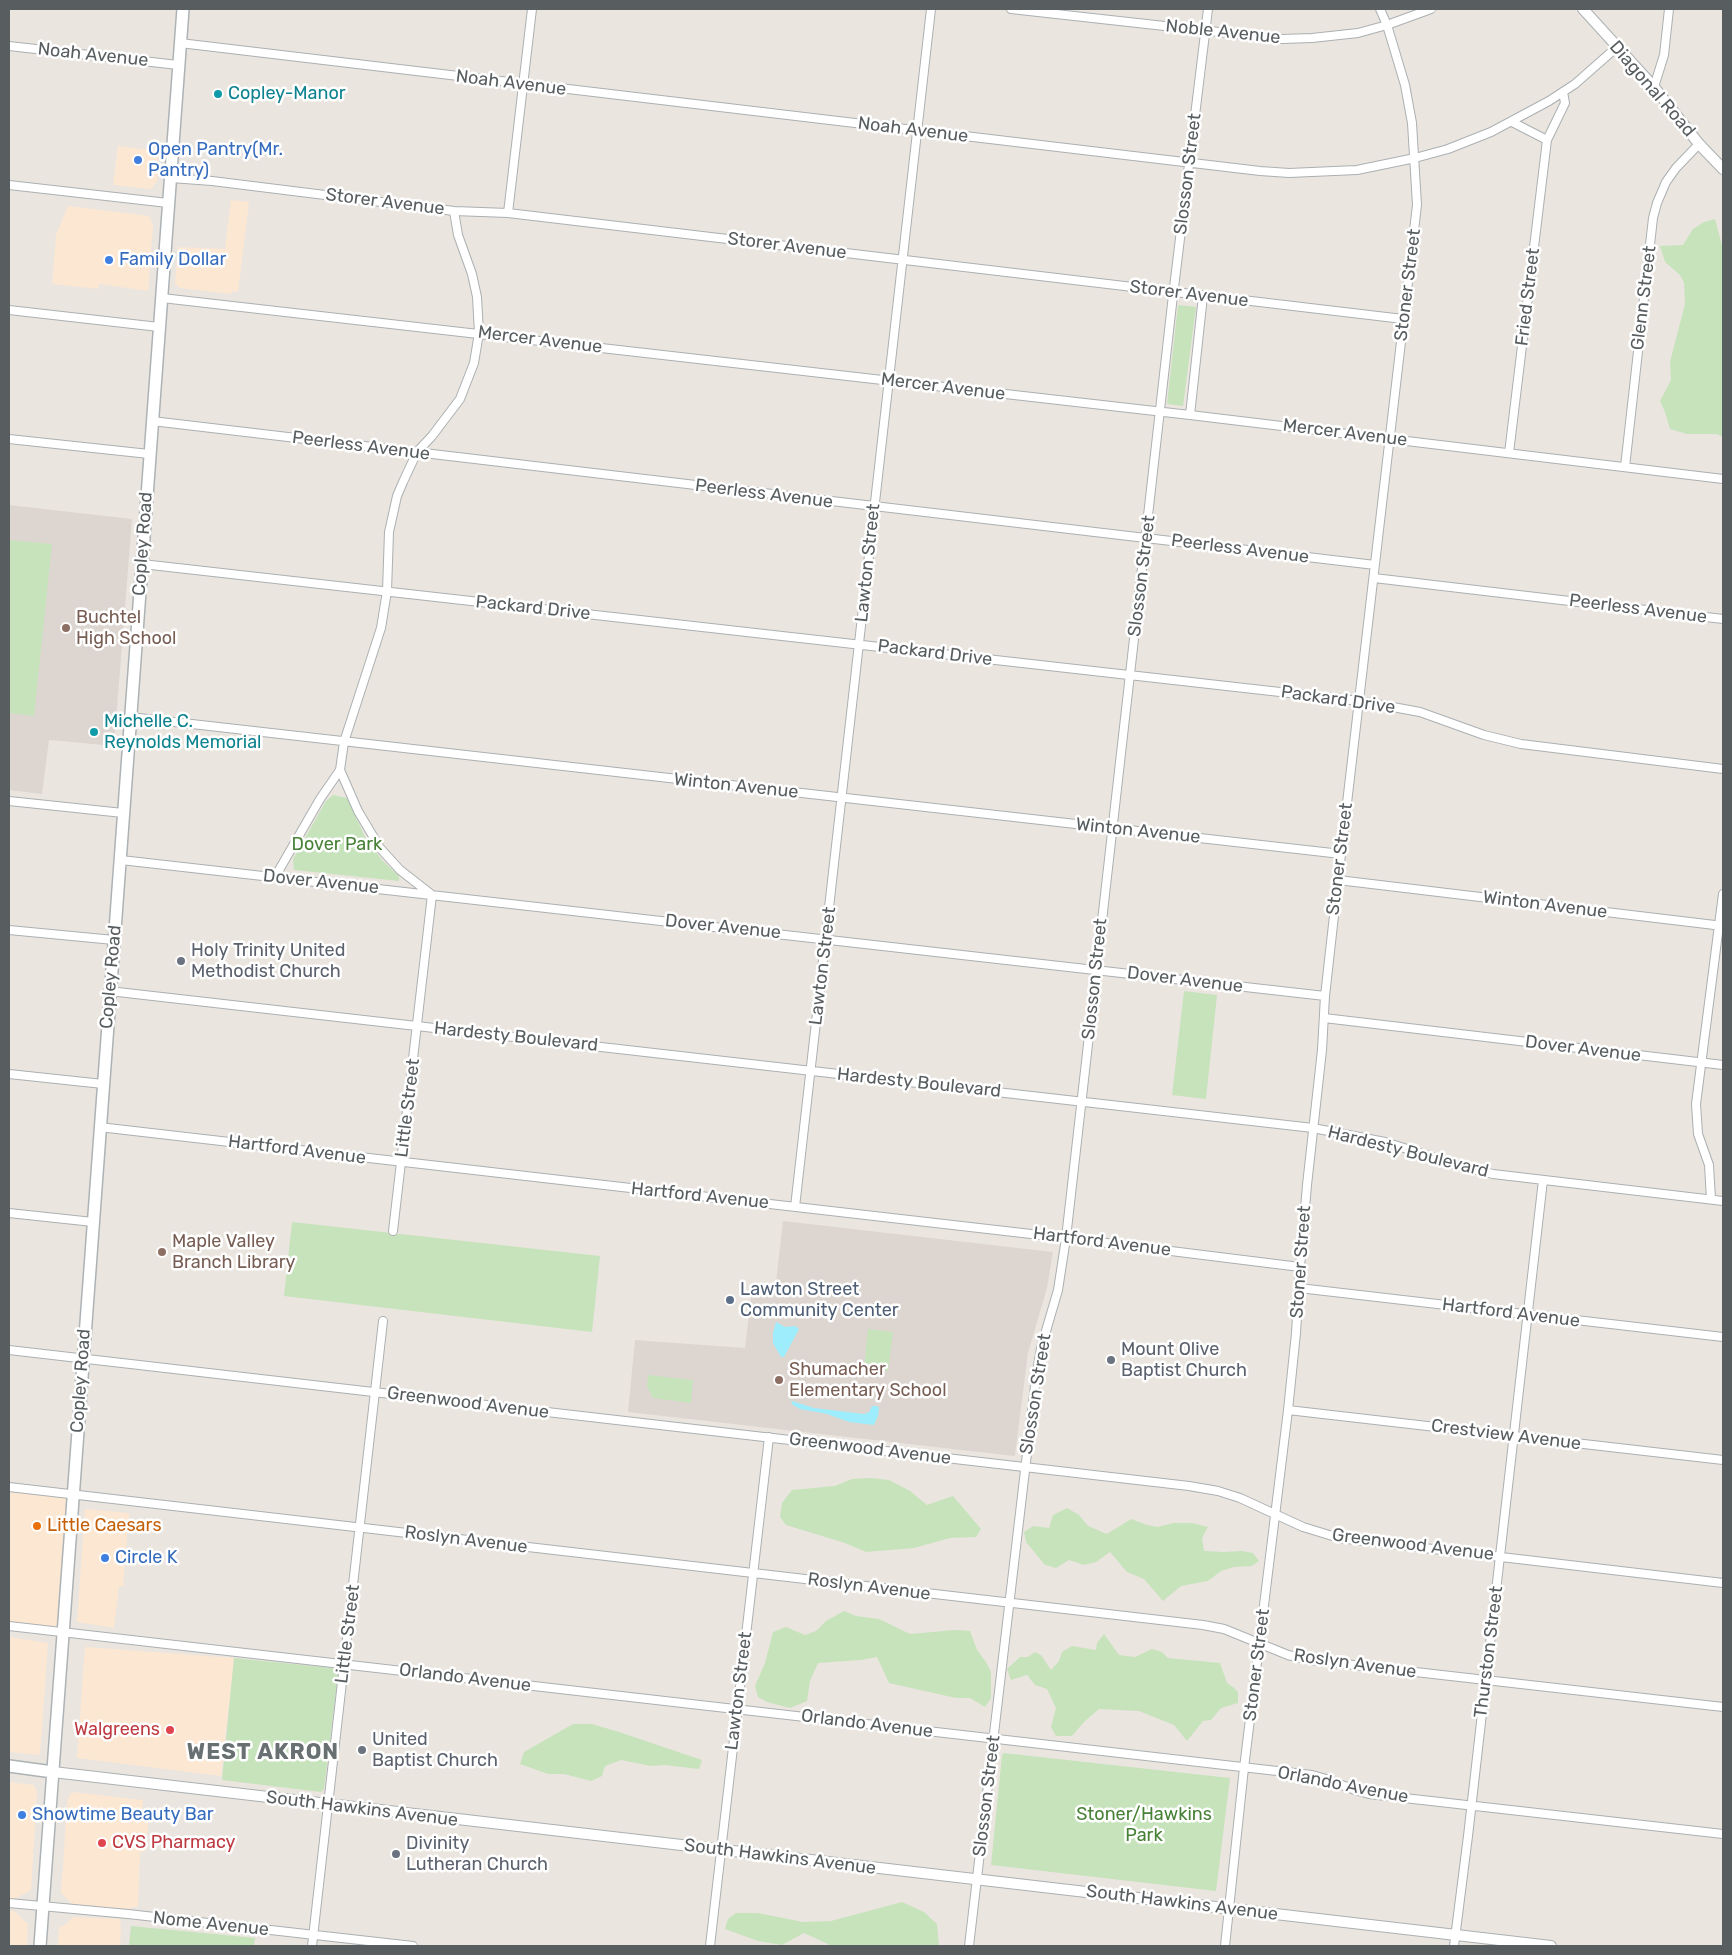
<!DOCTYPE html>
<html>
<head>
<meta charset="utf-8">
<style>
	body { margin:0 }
	#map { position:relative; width:1732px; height:1955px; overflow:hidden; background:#ebe5df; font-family:Rubik,sans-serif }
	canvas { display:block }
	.frame { position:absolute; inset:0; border:10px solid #585e60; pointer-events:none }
</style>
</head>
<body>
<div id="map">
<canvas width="1732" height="1955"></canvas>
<div class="frame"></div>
</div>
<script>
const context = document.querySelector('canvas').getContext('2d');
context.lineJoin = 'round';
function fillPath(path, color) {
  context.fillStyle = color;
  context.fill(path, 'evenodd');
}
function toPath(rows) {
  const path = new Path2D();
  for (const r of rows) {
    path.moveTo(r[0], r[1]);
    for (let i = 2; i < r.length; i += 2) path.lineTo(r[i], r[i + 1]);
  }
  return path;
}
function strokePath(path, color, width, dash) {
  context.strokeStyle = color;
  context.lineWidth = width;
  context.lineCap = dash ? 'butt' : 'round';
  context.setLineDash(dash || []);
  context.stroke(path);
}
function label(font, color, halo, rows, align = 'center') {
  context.font = font + ' Rubik,sans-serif';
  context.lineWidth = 5;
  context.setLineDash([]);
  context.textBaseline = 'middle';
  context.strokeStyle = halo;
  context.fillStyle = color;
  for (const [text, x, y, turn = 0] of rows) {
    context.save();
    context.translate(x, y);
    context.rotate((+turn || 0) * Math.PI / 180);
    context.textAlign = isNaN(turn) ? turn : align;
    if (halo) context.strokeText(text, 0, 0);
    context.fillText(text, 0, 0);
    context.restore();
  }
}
fillPath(toPath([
	[118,146,159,151,157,181,153,187,150,189,113,185],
	[231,200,249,202,238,292,232,291,232,294,180,288,175,283,178,247,225,249],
	[68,206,143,215,150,217,153,226,148,291,99,284,98,289,52,284,56,235],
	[9,1487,72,1495,63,1632,9,1626],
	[85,1509,129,1513,123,1587,119,1586,114,1628,77,1622],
	[9,1637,48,1643,40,1755,38,1755,9,1752],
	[85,1647,234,1658,221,1776,77,1758],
	[9,1782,34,1785,37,1792,31,1890,15,1899,9,1899],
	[72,1792,143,1800,142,1813,149,1813,146,1850,140,1853,138,1906,128,1909,74,1906,61,1893,67,1805,68,1798],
	[9,1911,14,1911,28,1924,27,1946,9,1946],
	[73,1917,120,1919,121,1929,120,1946,58,1946,59,1927,65,1925]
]), '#fce7d3');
fillPath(toPath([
	[9,505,132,519,114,746,49,740,42,794,9,790],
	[783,1221,1053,1252,1047,1288,1028,1353,1015,1455,1014,1456,628,1412,635,1340,745,1348,752,1288,775,1290]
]), '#ddd6d0');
fillPath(toPath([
	[1715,219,1723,249,1723,437,1717,434,1687,434,1670,429,1665,412,1660,401,1671,380,1670,362,1685,304,1684,283,1680,275,1665,262,1660,246,1683,245,1693,229,1704,222],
	[1178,305,1196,307,1183,406,1167,404],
	[9,540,52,544,34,716,9,713],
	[333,795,347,798,366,839,382,860,399,876,399,881,294,870,293,859,326,801],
	[1184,991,1217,995,1206,1099,1172,1095],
	[292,1222,600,1256,592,1332,284,1296],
	[868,1329,893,1332,888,1371,864,1368],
	[648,1375,693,1380,691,1403,653,1398,647,1386],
	[871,1478,889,1480,910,1491,927,1505,953,1496,981,1529,976,1537,950,1538,914,1548,866,1552,845,1543,786,1525,780,1517,782,1503,792,1490,835,1486,852,1479],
	[1067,1508,1079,1515,1088,1526,1107,1534,1131,1519,1147,1525,1158,1527,1173,1523,1192,1523,1208,1527,1202,1538,1204,1551,1224,1552,1242,1551,1253,1553,1259,1561,1252,1566,1234,1567,1221,1571,1208,1581,1181,1586,1163,1601,1144,1579,1127,1572,1110,1552,1096,1562,1084,1565,1069,1560,1056,1568,1045,1565,1026,1542,1024,1532,1033,1526,1049,1528,1053,1515],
	[844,1611,856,1616,879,1619,910,1634,955,1630,970,1631,977,1650,986,1662,991,1672,991,1698,985,1707,970,1698,956,1698,889,1683,877,1657,861,1660,818,1663,810,1681,807,1701,790,1708,767,1702,758,1697,755,1686,765,1663,773,1632,786,1627,805,1635,816,1631,826,1621],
	[1104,1634,1119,1655,1135,1657,1152,1649,1162,1652,1168,1658,1220,1663,1227,1683,1233,1687,1238,1692,1238,1703,1221,1708,1211,1720,1203,1721,1187,1741,1174,1725,1139,1711,1099,1709,1084,1722,1072,1736,1056,1736,1051,1727,1056,1708,1047,1689,1035,1685,1027,1675,1011,1680,1007,1669,1020,1657,1028,1657,1035,1652,1041,1655,1051,1670,1059,1661,1062,1652,1072,1646,1096,1650,1097,1643],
	[234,1658,333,1668,338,1675,324,1789,321,1792,222,1780],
	[573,1724,592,1724,619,1732,702,1760,699,1769,665,1765,651,1766,621,1760,605,1766,602,1776,591,1781,564,1774,548,1774,520,1764,524,1752],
	[1004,1753,1230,1778,1216,1891,991,1865,1002,1755],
	[902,1902,924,1912,937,1924,939,1946,832,1946,804,1933,782,1945,758,1941,725,1929,728,1919,736,1913,758,1913,803,1922,831,1921],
	[131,1926,255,1938,254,1946,129,1946]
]), '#c6e3bc');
fillPath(toPath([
	[776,1322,785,1327,795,1326,799,1329,784,1357,781,1357,773,1343,773,1333],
	[792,1401,814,1408,864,1414,869,1412,872,1406,877,1406,879,1408,878,1416,874,1425,849,1422,827,1414,800,1409,793,1405,791,1402]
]), '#9eedfc');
const minor = toPath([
	[1011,9,1282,39,1312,38,1358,33,1387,25,1431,9],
	[180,43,1260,171,1289,173,1357,170,1415,158,1448,149,1491,132,1549,101,1575,84,1617,47],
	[9,46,178,65],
	[1654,87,1664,55,1669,9],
	[1512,122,1547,140],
	[171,178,212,181,454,211,508,213,1403,319],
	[9,185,168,203],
	[508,213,532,9],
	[162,298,1190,415,1723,479],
	[9,310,159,327],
	[1190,415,1203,296],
	[152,421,1375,565],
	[9,439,149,454],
	[1509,453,1547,140,1565,103,1563,92],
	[1625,467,1653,218,1657,203,1666,182,1676,168,1699,144],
	[142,564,1360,701,1420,712,1484,735,1521,744,1723,769],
	[1374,578,1723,619],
	[130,717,1341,854],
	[340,770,358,811,380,848,400,870,432,895,393,1231],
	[9,801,123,813],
	[121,860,1325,996],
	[275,877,320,799,340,770,344,742,381,628,387,591,389,532,397,496,403,482,417,452,432,436,460,399,474,363,479,333,477,297,472,274,458,235,454,211],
	[1338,880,1723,926],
	[9,930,114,940],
	[109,991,1313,1128,1385,1142,1464,1167,1493,1174,1723,1201],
	[1324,1018,1723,1065],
	[9,1074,103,1084],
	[99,1127,1066,1238,1300,1267],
	[1711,1199,1709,1165,1698,1134,1696,1104,1723,894],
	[795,1207,931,9],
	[9,1213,93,1222],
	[1299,1288,1723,1337],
	[9,1350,1189,1486,1218,1491,1240,1498,1303,1527,1339,1538,1723,1583],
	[1288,1410,1723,1460],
	[9,1487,1203,1625,1224,1629,1288,1655,1310,1660,1723,1707],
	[9,1626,1312,1775,1326,1779,1355,1790,1369,1794,1723,1834],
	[9,1903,128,1914,413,1946],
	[312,1946,383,1321],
	[710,1946,769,1437],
	[969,1946,1036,1377,1041,1348,1058,1290,1066,1238,1172,304,1208,9],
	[1225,1946,1244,1768,1288,1410,1296,1333,1300,1267,1307,1185,1322,1050,1325,996,1338,880,1417,205,1412,123,1405,85,1387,25,1380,9],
	[1454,1946,1468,1836,1543,1180]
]);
const tertiary = toPath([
	[1583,9,1654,87,1699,144,1723,169],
	[53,1772,1551,1946]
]);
const secondary = toPath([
	[9,1766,53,1772],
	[40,1946,183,9]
]);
strokePath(minor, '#abb0b2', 10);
strokePath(tertiary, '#abb0b2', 12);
strokePath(secondary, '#acb2b5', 14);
strokePath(minor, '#fff', 8);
strokePath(tertiary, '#fff', 10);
strokePath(secondary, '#fff', 11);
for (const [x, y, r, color] of [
	[218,94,5,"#0f9aa8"],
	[138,160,5,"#3f7fe0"],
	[109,260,5,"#3f7fe0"],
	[66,628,5,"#8d6e63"],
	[94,732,5,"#0f9aa8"],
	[181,961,5,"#6b7280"],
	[162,1252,5,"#8d6e63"],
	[730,1300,5,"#5c6f8a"],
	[1111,1360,5,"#6b7280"],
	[779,1380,5,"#8d6e63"],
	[37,1526,5,"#e8710a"],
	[105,1558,5,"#3f7fe0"],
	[170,1730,5,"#e0444e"],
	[362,1750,5,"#6b7280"],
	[22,1815,5,"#3f7fe0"],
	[102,1843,5,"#e0444e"],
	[396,1854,5,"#6b7280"]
]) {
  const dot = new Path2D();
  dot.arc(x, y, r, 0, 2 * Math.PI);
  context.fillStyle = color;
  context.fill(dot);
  strokePath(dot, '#fff', 2);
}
label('18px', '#585e60', '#fff', [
	["Noble Avenue",1223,32,6],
	["Noah Avenue",93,55,6],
	["Noah Avenue",511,83,7],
	["Diagonal Road",1652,89,49],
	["Noah Avenue",913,130,7],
	["Slosson Street",1188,174,-83],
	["Storer Avenue",385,202,7],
	["Storer Avenue",787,246,7],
	["Stoner Street",1408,285,-83],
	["Storer Avenue",1189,294,7],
	["Fried Street",1528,297,-83],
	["Glenn Street",1644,298,-83],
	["Mercer Avenue",540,340,7],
	["Mercer Avenue",943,387,7],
	["Mercer Avenue",1345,433,7],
	["Peerless Avenue",361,446,7],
	["Peerless Avenue",764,494,7],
	["Copley Road",143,544,-86],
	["Peerless Avenue",1240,549,7],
	["Lawton Street",868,563,-84],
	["Slosson Street",1142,576,-83],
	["Packard Drive",533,608,6],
	["Peerless Avenue",1638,609,7],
	["Packard Drive",935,653,7],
	["Packard Drive",1338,700,8],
	["Winton Avenue",736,786,6],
	["Winton Avenue",1138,831,6],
	["Stoner Street",1340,859,-83],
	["Dover Avenue",321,882,6],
	["Winton Avenue",1545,905,7],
	["Dover Avenue",723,927,6],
	["Lawton Street",823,966,-83],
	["Copley Road",111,977,-85],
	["Slosson Street",1095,979,-84],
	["Dover Avenue",1185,980,7],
	["Hardesty Boulevard",516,1037,6],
	["Dover Avenue",1583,1049,7],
	["Hardesty Boulevard",919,1083,6],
	["Little Street",408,1108,-83],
	["Hartford Avenue",297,1150,7],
	["Hardesty Boulevard",1408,1152,14],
	["Hartford Avenue",700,1196,6],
	["Hartford Avenue",1102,1242,7],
	["Stoner Street",1301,1262,-86],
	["Hartford Avenue",1511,1313,7],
	["Copley Road",81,1381,-86],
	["Slosson Street",1036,1394,-81],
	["Greenwood Avenue",468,1403,7],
	["Crestview Avenue",1506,1435,7],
	["Greenwood Avenue",870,1449,7],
	["Roslyn Avenue",466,1540,7],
	["Greenwood Avenue",1413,1545,7],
	["Roslyn Avenue",869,1587,7],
	["Little Street",348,1634,-83],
	["Thurston Street",1489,1652,-83],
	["Roslyn Avenue",1355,1664,8],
	["Stoner Street",1257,1665,-83],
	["Orlando Avenue",465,1678,7],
	["Lawton Street",739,1691,-83],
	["Orlando Avenue",867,1724,7],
	["Orlando Avenue",1343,1785,11],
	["Slosson Street",987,1796,-83],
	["South Hawkins Avenue",362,1809,7],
	["South Hawkins Avenue",780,1857,7],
	["South Hawkins Avenue",1182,1903,7],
	["Nome Avenue",211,1924,6]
]);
label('18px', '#0d838f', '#fff', [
	["Copley-Manor",228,94],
	["Michelle C.",104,722],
	["Reynolds Memorial",104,743]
], 'left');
label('18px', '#366cbe', '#fff', [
	["Open Pantry(Mr.",148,150],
	["Pantry)",148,171],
	["Family Dollar",119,260],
	["Circle K",115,1558],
	["Showtime Beauty Bar",32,1815]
], 'left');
label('18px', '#785e54', '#fff', [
	["Buchtel",76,618],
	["High School",76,639],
	["Maple Valley",172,1242],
	["Branch Library",172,1263],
	["Shumacher",789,1370],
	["Elementary School",789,1391]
], 'left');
label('18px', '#478136', '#fff', [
	["Dover Park",337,845],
	["Stoner/Hawkins",1144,1815],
	["Park",1144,1836]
]);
label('18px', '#5b616d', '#fff', [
	["Holy Trinity United",191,951],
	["Methodist Church",191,972],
	["Mount Olive",1121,1350],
	["Baptist Church",1121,1371],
	["United",372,1740],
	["Baptist Church",372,1761],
	["Divinity",406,1844],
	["Lutheran Church",406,1865]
], 'left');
label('18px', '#4e5e75', '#fff', [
	["Lawton Street",740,1290],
	["Community Center",740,1311]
], 'left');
label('18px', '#c56008', '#fff', [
	["Little Caesars",47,1526]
], 'left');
label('18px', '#be3a42', '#fff', [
	["Walgreens",160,1730],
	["CVS Pharmacy",112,1843,"left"]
], 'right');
context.letterSpacing = '1px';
label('bold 22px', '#697072', '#fff', [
	["WEST AKRON",263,1753]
]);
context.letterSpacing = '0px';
</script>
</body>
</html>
